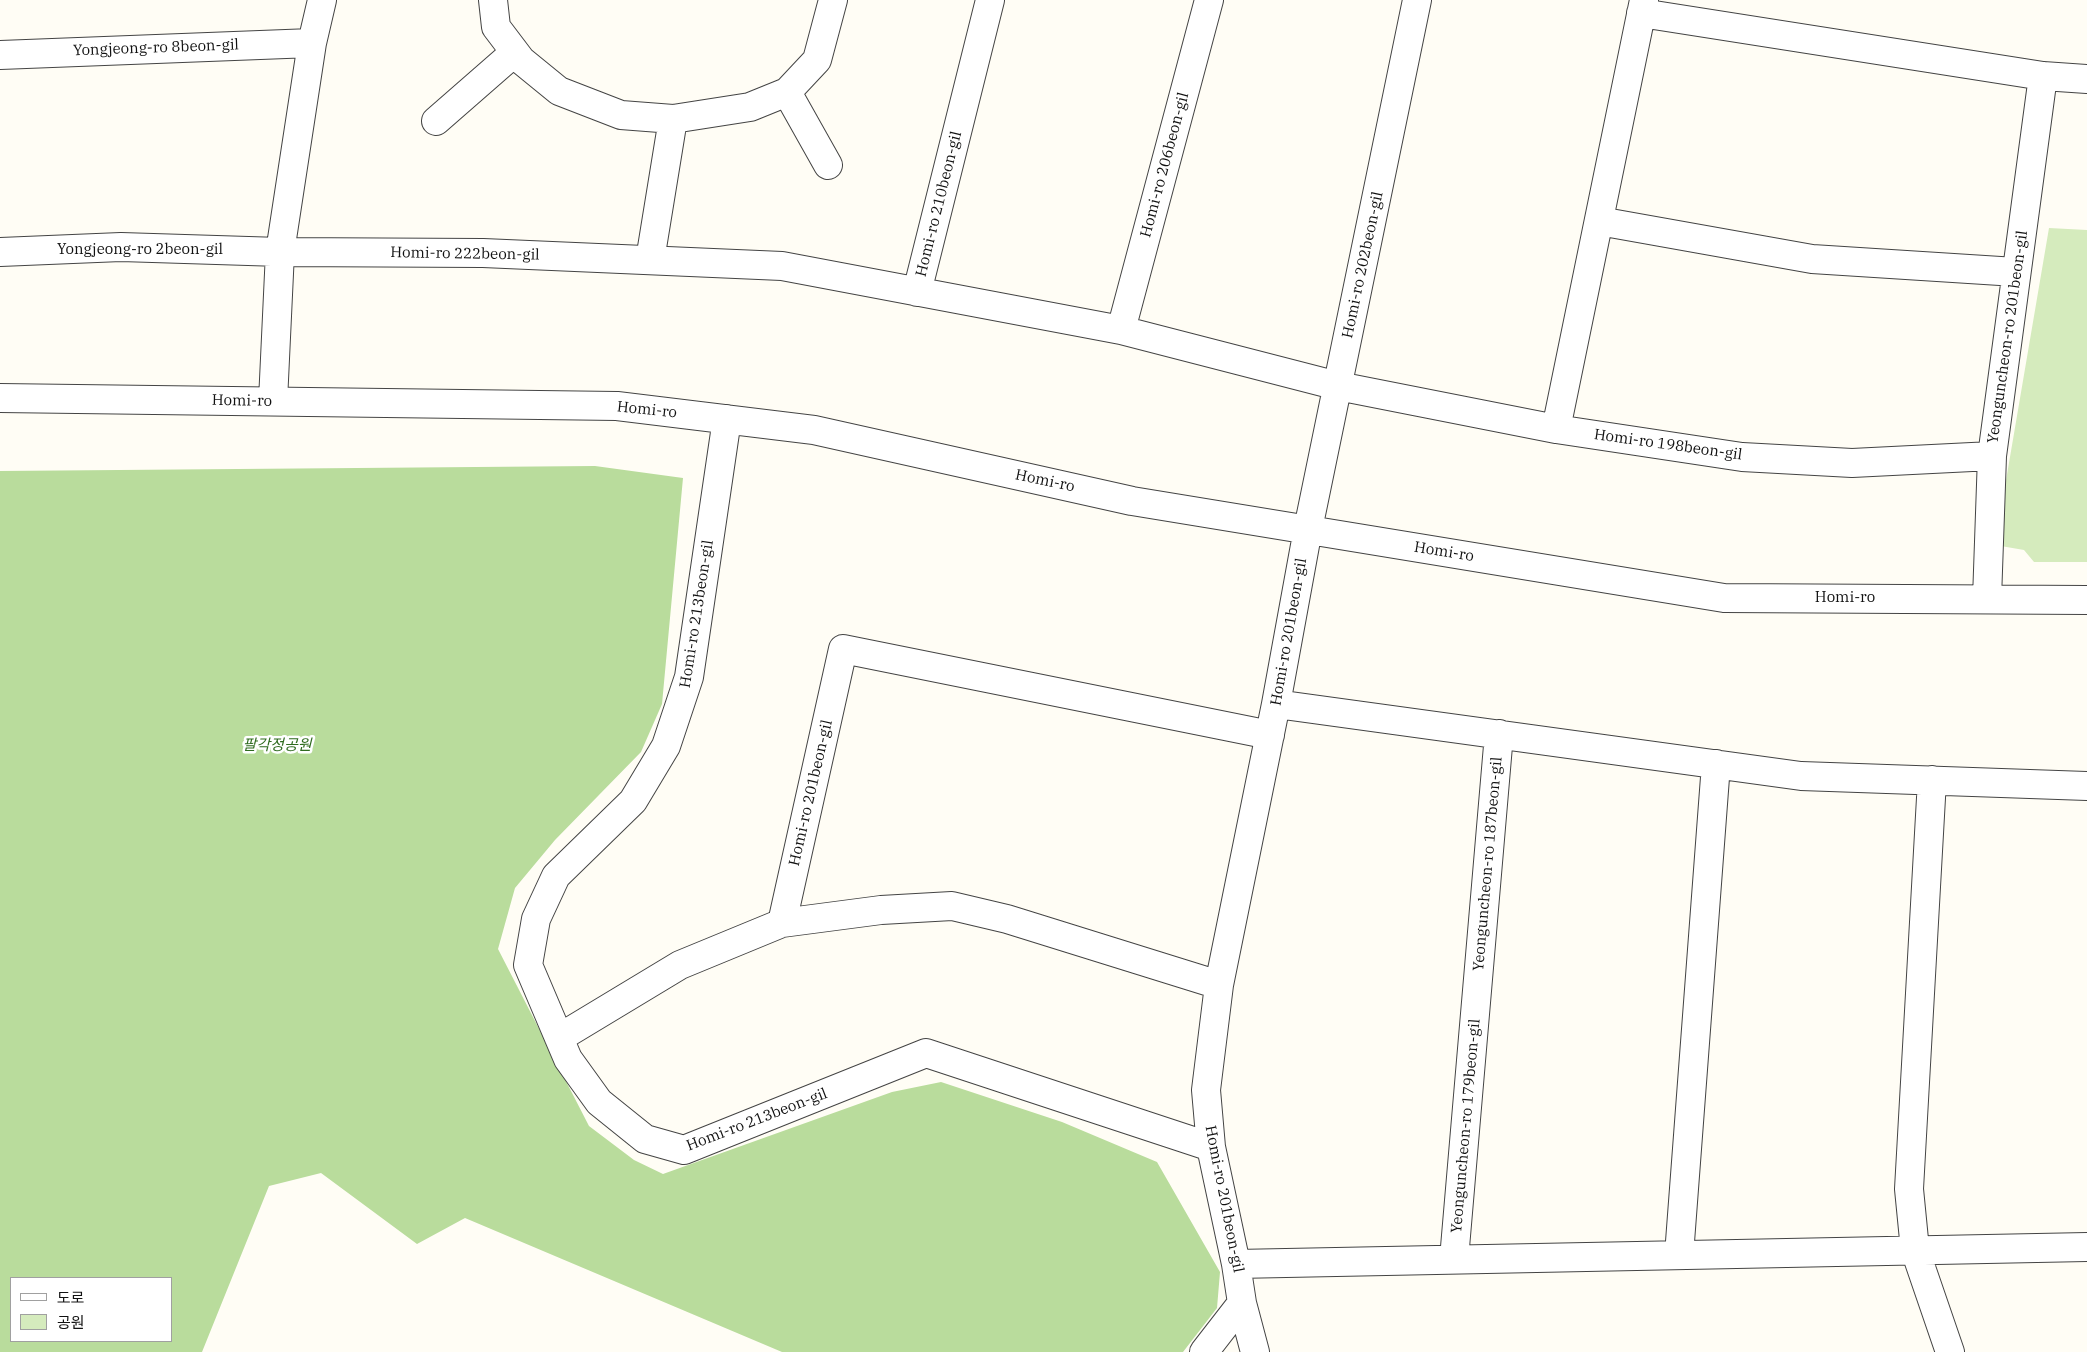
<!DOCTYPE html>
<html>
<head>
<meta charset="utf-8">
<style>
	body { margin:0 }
	#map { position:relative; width:2087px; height:1352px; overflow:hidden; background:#fffdf5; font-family:"IBM Plex Serif","Noto Sans KR",serif }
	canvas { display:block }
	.legend { position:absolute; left:10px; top:1277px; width:162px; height:65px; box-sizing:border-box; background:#fff; border:1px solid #a0a0a0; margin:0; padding:6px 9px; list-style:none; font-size:15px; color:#111 }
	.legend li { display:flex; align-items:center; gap:10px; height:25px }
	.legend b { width:25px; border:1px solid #a0a0a0 }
</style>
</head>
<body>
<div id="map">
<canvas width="2087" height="1352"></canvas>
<ul class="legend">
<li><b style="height:6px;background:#fff"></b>도로</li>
<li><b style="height:14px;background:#d5ebbd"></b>공원</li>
</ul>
</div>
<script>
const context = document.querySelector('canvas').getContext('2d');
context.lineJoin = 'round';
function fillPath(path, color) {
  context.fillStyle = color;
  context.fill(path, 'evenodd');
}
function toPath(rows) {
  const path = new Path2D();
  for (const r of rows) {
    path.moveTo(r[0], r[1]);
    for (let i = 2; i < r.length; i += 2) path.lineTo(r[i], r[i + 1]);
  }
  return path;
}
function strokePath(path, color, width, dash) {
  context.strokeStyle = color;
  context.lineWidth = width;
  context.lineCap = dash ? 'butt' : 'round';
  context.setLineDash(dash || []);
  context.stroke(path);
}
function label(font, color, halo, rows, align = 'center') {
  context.font = font + ' "IBM Plex Serif","Noto Sans KR",serif';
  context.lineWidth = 5;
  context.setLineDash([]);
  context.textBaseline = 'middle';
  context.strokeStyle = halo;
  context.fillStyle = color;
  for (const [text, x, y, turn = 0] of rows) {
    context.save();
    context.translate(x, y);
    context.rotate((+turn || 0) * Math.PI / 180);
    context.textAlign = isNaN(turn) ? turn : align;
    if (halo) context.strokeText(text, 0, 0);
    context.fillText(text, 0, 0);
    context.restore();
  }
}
fillPath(toPath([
	[2049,228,2087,230,2087,562,2034,562,2024,550,1995,545]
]), '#d5ebbd');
fillPath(toPath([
	[595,466,683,478,662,704,641,752,555,840,515,888,498,949,589,1126,634,1160,663,1174,892,1092,941,1082,1062,1122,1157,1162,1220,1272,1217,1308,1183,1352,782,1352,465,1218,417,1244,321,1173,269,1186,202,1352,0,1352,0,471],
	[11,1278,171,1278,171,1341,11,1341]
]), '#b9dc9c');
const minor = toPath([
	[493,0,496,27,521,60,559,91,621,115,673,119,650,260],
	[1641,13,2043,76,2087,79],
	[0,55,312,43],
	[787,92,828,165],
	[673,119,750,107,787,92,817,60,833,0],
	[436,121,515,52],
	[1599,221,1812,259,2016,272],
	[0,252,121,247,280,252,483,253,782,266,1121,330,1338,386,1556,429,1742,457,1852,463,1992,456],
	[917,292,990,0],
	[1121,330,1209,0],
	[0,398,617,406,814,430,1132,501,1724,598,2087,600],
	[273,401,280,252,312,43,322,0],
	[727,419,689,677,666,746,633,801,556,876,536,919,528,965,568,1059,599,1102,645,1139,684,1150,926,1053,1211,1147],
	[1556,429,1644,0],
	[1987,599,1992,456,2043,76],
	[1276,704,1801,776,2087,786],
	[1932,780,1909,1189,1915,1250,1950,1352],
	[782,923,843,649,1270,735],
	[559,1038,680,965,782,923,881,910,952,906,1007,919,1219,985],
	[1679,1255,1716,764],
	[1454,1259,1499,734],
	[1236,1264,2087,1247],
	[1204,1352,1242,1303],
	[1255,1352,1242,1303,1236,1264,1211,1147,1206,1090,1219,985,1276,704,1308,529,1417,0]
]);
strokePath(minor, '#444', 30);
strokePath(minor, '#fff', 28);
label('15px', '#111', '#fff', [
	["Yongjeong-ro 8beon-gil",156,48,-2],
	["Homi-ro 206beon-gil",1165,165,-75],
	["Homi-ro 210beon-gil",939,204,-76],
	["Yongjeong-ro 2beon-gil",140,250],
	["Homi-ro 222beon-gil",465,254,1],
	["Homi-ro 202beon-gil",1363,265,-78],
	["Yeonguncheon-ro 201beon-gil",2008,337,-82],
	["Homi-ro",242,401,1],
	["Homi-ro",647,410,6],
	["Homi-ro 198beon-gil",1668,445,8],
	["Homi-ro",1045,481,12],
	["Homi-ro",1444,552,9],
	["Homi-ro",1845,598],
	["Homi-ro 213beon-gil",697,614,-81],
	["Homi-ro 201beon-gil",1289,632,-80],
	["Homi-ro 201beon-gil",811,793,-77],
	["Yeonguncheon-ro 187beon-gil",1488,864,-85],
	["Homi-ro 213beon-gil",757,1120,-21],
	["Yeonguncheon-ro 179beon-gil",1466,1126,-85],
	["Homi-ro 201beon-gil",1224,1199,79]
]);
label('italic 15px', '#2f6b1f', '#fff', [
	["팔각정공원",277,746]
]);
</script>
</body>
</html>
